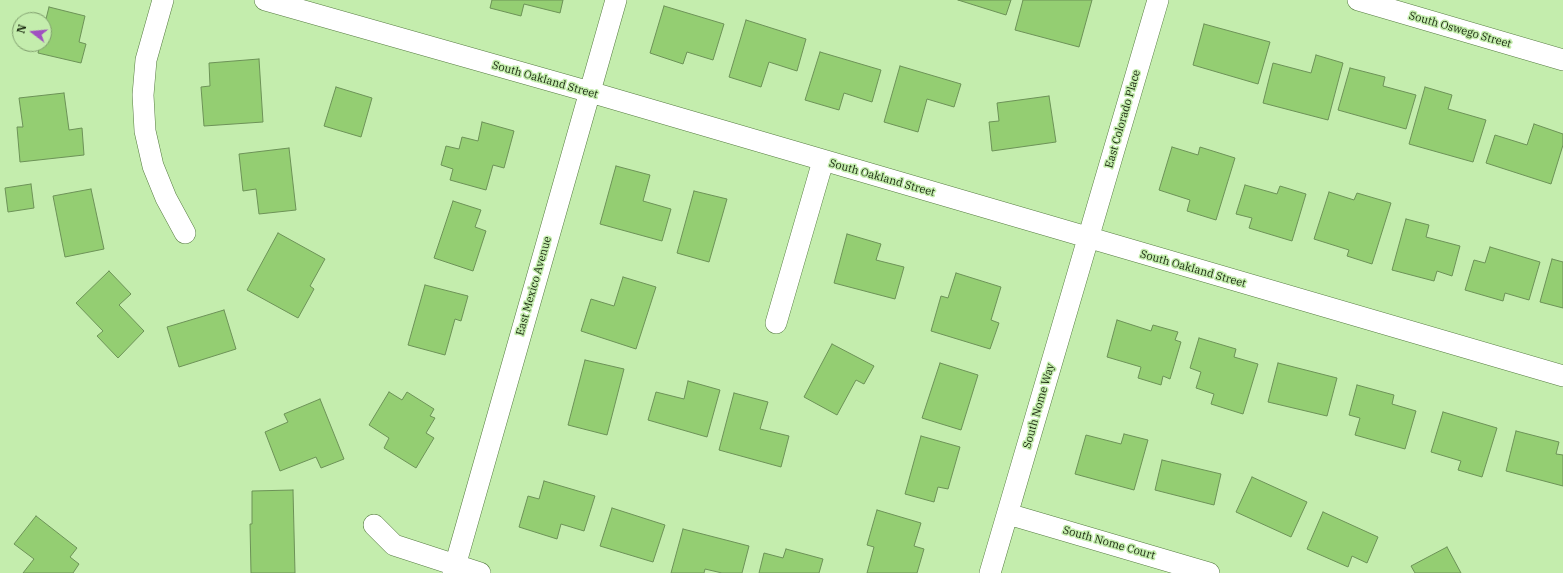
<!DOCTYPE html>
<html>
<head>
<meta charset="utf-8">
<style>
	body { margin:0 }
	#map { position:relative; width:1563px; height:573px; overflow:hidden; background:#c4edad; font-family:"IBM Plex Serif",serif }
	canvas { display:block }
	.north { position:absolute; left:12px; top:12px; width:40px; height:40px; box-sizing:border-box; background:#c4edad; border:1px solid #809e6e; border-radius:50%; rotate:286deg; font-size:11px; font-weight:700; line-height:16px; text-align:center; color:#19280f }
	.north::after { content:''; display:block; margin:auto; width:14px; height:18px; background:#a050c1; clip-path:polygon(50% 0,100% 100%,50% 72%,0 100%) }
</style>
</head>
<body>
<div id="map">
<canvas width="1563" height="573"></canvas>
<div class="north">N</div>
</div>
<script>
const context = document.querySelector('canvas').getContext('2d');
context.lineJoin = 'round';
function fillPath(path, color) {
  context.fillStyle = color;
  context.fill(path, 'evenodd');
}
function toPath(rows) {
  const path = new Path2D();
  for (const r of rows) {
    path.moveTo(r[0], r[1]);
    for (let i = 2; i < r.length; i += 2) path.lineTo(r[i], r[i + 1]);
  }
  return path;
}
function strokePath(path, color, width, dash) {
  context.strokeStyle = color;
  context.lineWidth = width;
  context.lineCap = dash ? 'butt' : 'round';
  context.setLineDash(dash || []);
  context.stroke(path);
}
function label(font, color, halo, rows, align = 'center') {
  context.font = font + ' "IBM Plex Serif",serif';
  context.lineWidth = 3;
  context.setLineDash([]);
  context.textBaseline = 'middle';
  context.strokeStyle = halo;
  context.fillStyle = color;
  for (const [text, x, y, turn = 0] of rows) {
    context.save();
    context.translate(x, y);
    context.rotate((+turn || 0) * Math.PI / 180);
    context.textAlign = isNaN(turn) ? turn : align;
    if (halo) context.strokeText(text, 0, 0);
    context.fillText(text, 0, 0);
    context.restore();
  }
}
const building = toPath([
	[492,0,563,0,560,13,524,4,521,16,490,8,492,0],
	[958,0,1011,0,1006,15,958,0],
	[1023,0,1092,0,1079,47,1015,30,1023,0],
	[664,6,724,24,713,60,687,52,683,64,650,53,664,6],
	[49,7,85,16,79,42,86,44,81,63,38,53,40,44,44,44,44,27,49,7],
	[746,20,806,39,797,71,769,62,761,87,729,77,746,20],
	[1204,24,1270,42,1258,84,1193,65,1204,24],
	[820,52,881,70,872,102,844,93,839,110,805,100,820,52],
	[1316,55,1343,63,1328,120,1263,103,1273,63,1311,73,1316,55],
	[259,59,263,122,204,126,201,87,210,86,209,63,259,59],
	[900,66,961,84,954,107,927,99,918,132,884,122,900,66],
	[1350,68,1385,77,1383,86,1416,95,1406,129,1338,110,1350,68],
	[336,87,372,98,361,137,324,126,336,87],
	[1425,87,1452,95,1448,109,1486,120,1473,162,1409,144,1425,87],
	[64,93,69,130,82,128,84,155,20,162,17,127,23,127,19,98,64,93],
	[1049,96,1056,142,992,151,989,122,999,121,997,103,1049,96],
	[482,122,514,131,504,168,493,165,486,190,450,180,453,169,441,165,446,146,459,149,462,137,478,141,482,122],
	[1534,124,1563,134,1563,145,1551,184,1486,163,1495,135,1527,145,1534,124],
	[1172,147,1198,155,1200,147,1235,158,1216,220,1187,211,1190,200,1159,190,1172,147],
	[289,148,296,210,259,214,256,189,243,191,239,154,289,148],
	[616,166,650,175,643,201,671,209,662,241,600,224,616,166],
	[31,184,34,208,8,212,5,188,31,184],
	[1245,185,1277,194,1280,186,1306,194,1292,241,1249,228,1252,218,1236,214,1245,185],
	[91,189,104,249,65,257,53,196,91,189],
	[694,191,727,199,709,262,677,253,694,191],
	[1329,192,1354,200,1357,193,1391,203,1372,264,1347,256,1349,250,1314,239,1329,192],
	[453,201,481,210,475,227,486,231,473,271,434,258,453,201],
	[1406,219,1429,225,1426,237,1460,246,1452,276,1437,271,1434,281,1392,270,1406,219],
	[278,233,325,259,310,286,314,289,298,318,247,290,278,233],
	[847,234,881,244,876,260,904,267,895,299,834,283,847,234],
	[1490,247,1540,262,1529,300,1505,293,1503,301,1465,290,1474,260,1485,263,1490,247],
	[1552,259,1563,262,1563,308,1540,302,1552,259],
	[109,271,131,294,119,305,144,331,118,358,97,336,103,331,76,303,109,271],
	[956,273,1001,287,991,320,999,323,990,349,931,331,941,296,948,298,956,273],
	[623,277,656,287,636,349,581,331,591,299,614,306,623,277],
	[425,285,468,296,461,321,455,319,445,355,408,345,425,285],
	[224,310,236,349,179,367,167,327,224,310],
	[1117,320,1151,331,1153,325,1178,332,1175,340,1181,342,1170,379,1163,376,1161,385,1138,378,1141,367,1107,357,1117,320],
	[1199,338,1236,349,1234,357,1258,364,1243,414,1211,404,1214,394,1196,388,1201,372,1190,368,1199,338],
	[832,344,874,366,864,384,856,380,837,415,804,397,832,344],
	[585,360,624,369,607,435,568,425,585,360],
	[940,363,978,375,961,430,922,418,940,363],
	[1278,363,1337,378,1327,416,1268,402,1278,363],
	[688,381,720,390,707,437,648,420,656,392,684,399,688,381],
	[1357,385,1394,395,1392,404,1416,411,1405,449,1355,435,1360,418,1349,415,1357,385],
	[389,392,402,400,407,392,434,409,430,416,435,418,426,433,434,438,416,468,384,448,389,438,369,425,389,392],
	[734,393,768,402,760,429,789,436,781,467,719,450,734,393],
	[320,399,344,459,321,468,316,457,280,471,265,432,288,422,284,414,320,399],
	[1443,412,1497,428,1482,477,1458,470,1461,461,1431,452,1443,412],
	[1516,431,1559,442,1556,454,1563,455,1563,486,1506,471,1516,431],
	[1124,434,1148,440,1134,490,1075,474,1086,435,1121,444,1124,434],
	[921,436,960,447,948,489,938,487,934,502,905,494,921,436],
	[1162,460,1221,474,1214,505,1155,490,1162,460],
	[1252,477,1307,502,1291,537,1236,512,1252,477],
	[544,481,595,496,584,531,561,524,557,539,519,527,528,496,539,499,544,481],
	[293,490,295,573,251,573,250,524,252,524,252,491,293,490],
	[612,508,665,525,653,562,600,546,612,508],
	[877,510,921,523,914,546,924,549,917,573,867,573,874,547,867,545,877,510],
	[1323,512,1378,537,1367,563,1352,556,1348,567,1307,549,1323,512],
	[36,516,77,548,70,557,79,564,73,573,23,573,34,559,14,544,36,516],
	[683,529,749,546,742,573,722,573,705,569,704,573,671,573,683,529],
	[1447,547,1461,573,1415,573,1411,566,1447,547],
	[786,549,823,559,819,573,759,573,764,553,783,558,786,549]
]);
fillPath(building, '#94ce72');
strokePath(building, '#6c9257', 1);
const minor = toPath([
	[163,0,146,60,143,95,145,131,153,166,166,198,185,233],
	[265,0,590,92,1563,376],
	[1358,0,1563,60],
	[776,323,823,161],
	[1008,514,1209,573],
	[374,525,394,545,480,573],
	[453,573,616,0],
	[990,573,1158,0]
]);
strokePath(minor, '#567b41', 22);
strokePath(minor, '#fff', 21);
label('11px', '#19280f', '#c4edad', [
	["South Oswego Street",1460,30,16],
	["South Oakland Street",545,80,16],
	["East Colorado Place",1123,119,-74],
	["South Oakland Street",882,178,16],
	["South Oakland Street",1193,269,16],
	["East Mexico Avenue",534,286,-74],
	["South Nome Way",1039,406,-74],
	["South Nome Court",1109,543,16]
]);
</script>
</body>
</html>
